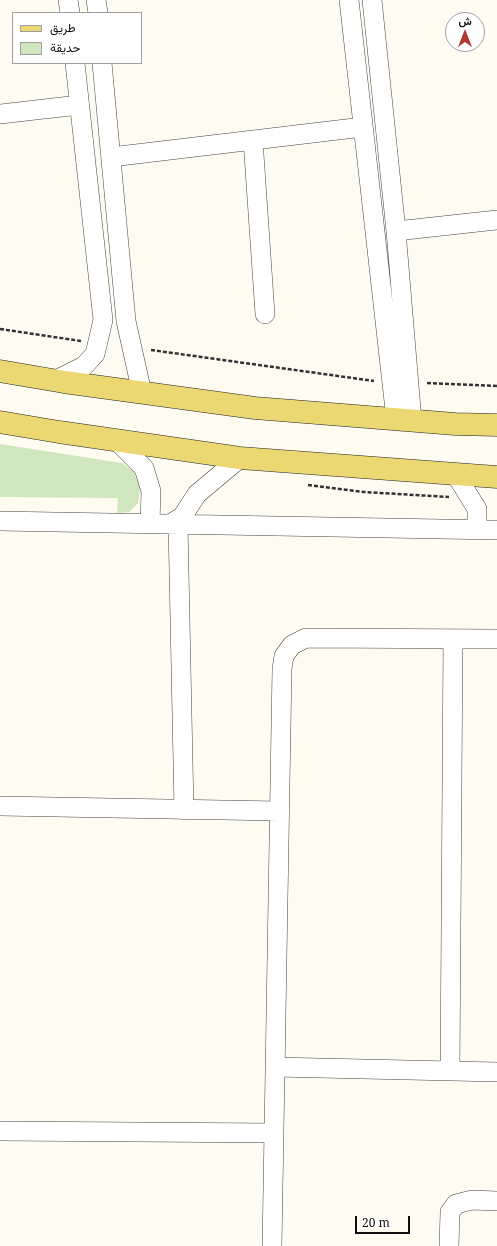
<!DOCTYPE html>
<html>
<head>
<meta charset="utf-8">
<style>
	body { margin:0 }
	#map { position:relative; width:497px; height:1246px; overflow:hidden; background:#fefcf1; font-family:"Noto Serif",Vazirmatn,serif }
	canvas { display:block }
	.legend { position:absolute; left:12px; top:12px; width:130px; height:52px; box-sizing:border-box; background:#fff; border:1px solid #9f9f9f; margin:0; padding:5px 7px; list-style:none; font-size:12px; color:#0f0f0f }
	.legend li { display:flex; align-items:center; gap:8px; height:20px }
	.legend b { width:20px; border:1px solid #9f9f9f }
	.north { position:absolute; left:445px; top:12px; width:40px; height:40px; box-sizing:border-box; background:#fff; border:1px solid #9f9f9f; border-radius:50%; rotate:0deg; font-size:11px; font-weight:700; line-height:16px; text-align:center; color:#0f0f0f }
	.north::after { content:''; display:block; margin:auto; width:14px; height:18px; background:#b23733; clip-path:polygon(50% 0,100% 100%,50% 72%,0 100%) }
	.scale { position:absolute; left:355px; top:1216px; width:55px; height:18px; box-sizing:border-box; border:2px solid #0f0f0f; border-top:0; padding-left:5px; font-size:12px; line-height:14px; white-space:nowrap; color:#0f0f0f; -webkit-text-stroke:3px #fff; paint-order:stroke }
</style>
</head>
<body>
<div id="map">
<canvas width="497" height="1246"></canvas>
<ul class="legend">
<li><b style="height:5px;background:#ecd873"></b>طريق</li>
<li><b style="height:11px;background:#cfe6be"></b>حديقة</li>
</ul>
<div class="north">ش</div>
<div class="scale">20 m</div>
</div>
<script>
const context = document.querySelector('canvas').getContext('2d');
context.lineJoin = 'round';
function fillPath(path, color) {
  context.fillStyle = color;
  context.fill(path, 'evenodd');
}
function toPath(rows) {
  const path = new Path2D();
  for (const r of rows) {
    path.moveTo(r[0], r[1]);
    for (let i = 2; i < r.length; i += 2) path.lineTo(r[i], r[i + 1]);
  }
  return path;
}
function strokePath(path, color, width, dash) {
  context.strokeStyle = color;
  context.lineWidth = width;
  context.lineCap = dash ? 'butt' : 'round';
  context.setLineDash(dash || []);
  context.stroke(path);
}
fillPath(toPath([
	[0,444,122,463,134,472,140,488,138,503,129,512,117,513,118,498,0,497]
]), '#cfe6be');
const minor = toPath([
	[68,0,70,13],
	[96,0,98,13],
	[349,0,396,419],
	[372,0,396,231,412,421],
	[102,63,126,321,142,393],
	[0,114,79,105],
	[253,140,265,314],
	[111,157,363,127],
	[396,231,497,220],
	[54,381,84,366,95,354,103,320,75,63],
	[116,440,144,468,151,491,150,524],
	[456,475,477,509,477,530],
	[0,521,497,530],
	[170,524,182,517,197,494,240,458],
	[178,524,184,810],
	[0,806,279,811],
	[275,1067,497,1072],
	[450,1071,453,639],
	[0,1131,274,1133],
	[272,1246,282,669,284,656,292,645,306,638,497,639],
	[449,1246,450,1212,456,1204,472,1200,497,1201]
]);
const primary = toPath([
	[0,371,64,382,255,408,455,424,497,425],
	[0,422,59,432,240,458,497,477]
]);
strokePath(minor, '#424242', 20);
strokePath(primary, '#202020', 23);
strokePath(toPath([
	[0,329,81,341],
	[151,350,374,381],
	[427,383,497,386],
	[308,485,364,492,449,497]
]), '#313131', 2.5, [4, 2]);
strokePath(minor, '#fff', 19);
strokePath(primary, '#ecd873', 22);
</script>
</body>
</html>
